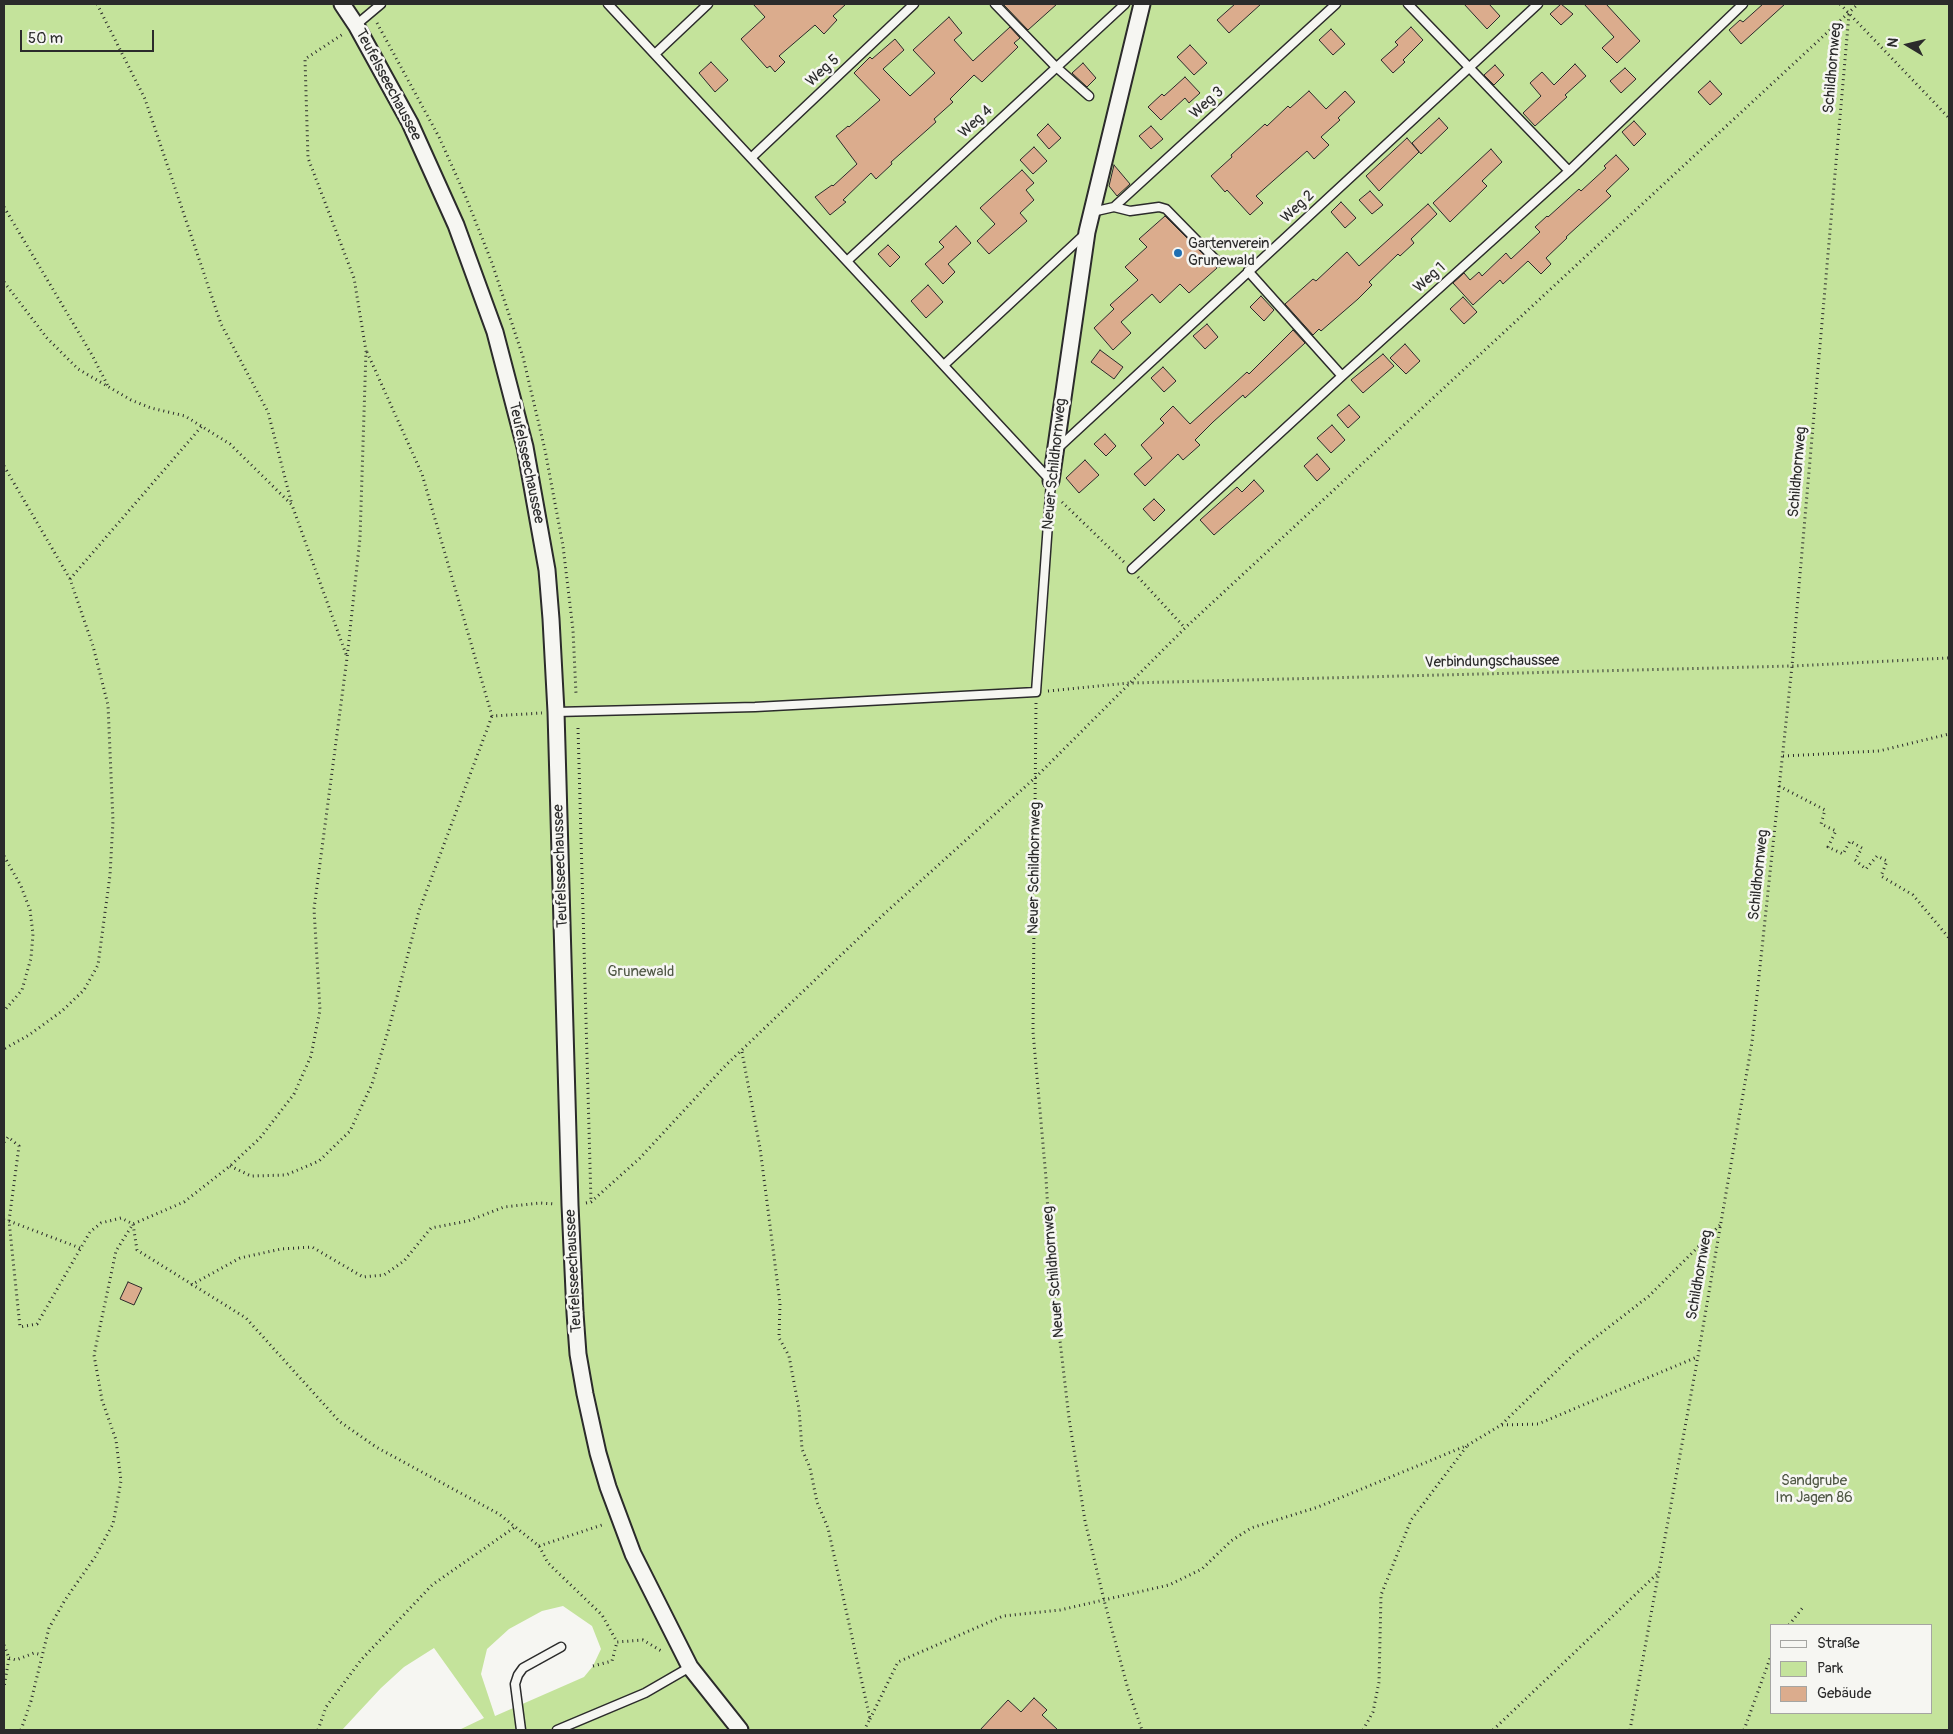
<!DOCTYPE html>
<html>
<head>
<meta charset="utf-8">
<style>
	body { margin:0 }
	#map { position:relative; width:1953px; height:1734px; overflow:hidden; background:#f6f6f2; font-family:Pangolin,sans-serif }
	canvas { display:block }
	.frame { position:absolute; inset:0; border:5px solid #2b2b2b; pointer-events:none }
	.legend { position:absolute; left:1770px; top:1624px; width:162px; height:90px; box-sizing:border-box; background:#f6f6f2; border:1px solid #a5a5a2; margin:0; padding:6px 9px; list-style:none; font-size:15px; color:#2b2b2b }
	.legend li { display:flex; align-items:center; gap:10px; height:25px }
	.legend b { width:25px; border:1px solid #a5a5a2 }
	.north { position:absolute; left:1883px; top:20px; width:50px; height:50px; -webkit-text-stroke:4px #f6f6f2; paint-order:stroke; rotate:279deg; font-size:14px; font-weight:700; line-height:20px; text-align:center; color:#2b2b2b }
	.north::after { content:''; display:block; margin:auto; width:18px; height:22px; background:#2b2b2b; clip-path:polygon(50% 0,100% 100%,50% 72%,0 100%) }
	.scale { position:absolute; left:20px; top:30px; width:134px; height:22px; box-sizing:border-box; border:2px solid #2b2b2b; border-top:0; padding-left:6px; font-size:15px; line-height:18px; white-space:nowrap; color:#2b2b2b; -webkit-text-stroke:4px #f6f6f2; paint-order:stroke }
</style>
</head>
<body>
<div id="map">
<canvas width="1953" height="1734"></canvas>
<div class="frame"></div>
<ul class="legend">
<li><b style="height:6px;background:#f6f6f2"></b>Straße</li>
<li><b style="height:14px;background:#c4e39b"></b>Park</li>
<li><b style="height:14px;background:#dbac8d"></b>Gebäude</li>
</ul>
<div class="north">N</div>
<div class="scale">50 m</div>
</div>
<script>
const context = document.querySelector('canvas').getContext('2d');
context.lineJoin = 'round';
function fillPath(path, color) {
  context.fillStyle = color;
  context.fill(path, 'evenodd');
}
function toPath(rows) {
  const path = new Path2D();
  for (const r of rows) {
    path.moveTo(r[0], r[1]);
    for (let i = 2; i < r.length; i += 2) path.lineTo(r[i], r[i + 1]);
  }
  return path;
}
function strokePath(path, color, width, dash) {
  context.strokeStyle = color;
  context.lineWidth = width;
  context.lineCap = dash ? 'butt' : 'round';
  context.setLineDash(dash || []);
  context.stroke(path);
}
function label(font, color, halo, rows, align = 'center') {
  context.font = font + ' Pangolin,sans-serif';
  context.lineWidth = 5;
  context.setLineDash([]);
  context.textBaseline = 'middle';
  context.strokeStyle = halo;
  context.fillStyle = color;
  for (const [text, x, y, turn = 0] of rows) {
    context.save();
    context.translate(x, y);
    context.rotate((+turn || 0) * Math.PI / 180);
    context.textAlign = isNaN(turn) ? turn : align;
    if (halo) context.strokeText(text, 0, 0);
    context.fillText(text, 0, 0);
    context.restore();
  }
}
fillPath(toPath([
	[4,4,1949,4,1949,1730,459,1730,484,1718,434,1648,404,1667,381,1688,342,1730,4,1730],
	[563,1606,592,1626,601,1649,593,1666,584,1677,495,1716,481,1674,487,1649,509,1629,542,1611],
	[1772,1625,1932,1625,1932,1713,1772,1713]
]), '#c4e39b');
const building = toPath([
	[753,4,846,4,833,16,837,20,824,34,815,25,779,56,785,62,775,72,770,66,767,68,741,39,765,17,753,4],
	[1003,4,1057,4,1028,30,1003,4],
	[1235,4,1261,4,1229,33,1217,20,1235,4],
	[1464,4,1489,4,1500,16,1487,29,1464,4],
	[1561,4,1573,14,1561,25,1550,14,1561,4],
	[1584,4,1606,4,1640,41,1617,63,1602,48,1614,37,1584,4],
	[1763,4,1785,4,1741,44,1729,30,1740,20,1743,22,1763,4],
	[949,17,962,33,954,40,973,61,1010,27,1020,38,1014,43,1018,47,982,82,974,75,950,99,953,102,934,119,936,122,891,162,892,164,876,179,871,173,843,200,846,202,830,215,815,197,832,185,833,186,857,164,836,136,848,126,849,127,880,100,854,73,870,57,872,59,895,39,904,50,883,69,910,96,935,73,913,50,949,17],
	[1411,27,1423,40,1403,60,1405,62,1393,73,1381,60,1398,45,1395,42,1411,27],
	[1331,29,1345,44,1333,55,1319,40,1331,29],
	[1190,45,1207,63,1194,75,1177,57,1190,45],
	[711,62,728,80,715,92,699,73,711,62],
	[1083,63,1096,78,1087,87,1072,73,1083,63],
	[1575,64,1586,76,1565,95,1567,97,1535,126,1523,113,1541,96,1530,83,1542,72,1554,85,1575,64],
	[1495,65,1504,75,1494,85,1484,75,1495,65],
	[1625,68,1636,79,1621,93,1610,81,1625,68],
	[1185,77,1200,93,1189,103,1185,98,1161,120,1148,107,1162,94,1164,96,1185,77],
	[1710,81,1722,94,1710,105,1698,92,1710,81],
	[1309,91,1326,109,1345,91,1355,102,1338,118,1340,120,1321,137,1329,145,1314,159,1307,151,1282,173,1256,196,1263,203,1250,215,1227,190,1225,192,1211,176,1232,157,1231,155,1265,124,1267,126,1288,106,1290,108,1309,91],
	[1439,118,1448,128,1421,154,1412,143,1439,118],
	[1634,121,1646,134,1634,146,1622,132,1634,121],
	[1048,124,1061,138,1049,149,1037,135,1048,124],
	[1151,126,1163,139,1151,149,1139,136,1151,126],
	[1407,138,1419,152,1379,191,1366,176,1407,138],
	[1034,147,1047,161,1033,174,1020,160,1034,147],
	[1491,149,1502,162,1482,181,1487,186,1450,222,1433,203,1491,149],
	[1616,155,1629,169,1606,191,1611,196,1566,237,1567,238,1546,258,1551,264,1541,274,1528,261,1503,284,1500,280,1473,305,1453,283,1464,273,1470,280,1479,272,1482,276,1506,253,1511,259,1540,232,1535,227,1547,216,1548,217,1579,189,1581,191,1606,168,1604,166,1616,155],
	[1114,165,1130,184,1117,196,1109,186,1114,165],
	[1022,170,1034,183,1026,190,1034,200,1020,213,1027,221,989,254,977,241,995,224,980,208,1022,170],
	[1370,191,1383,205,1372,214,1359,200,1370,191],
	[1341,202,1356,218,1345,228,1331,212,1341,202],
	[1428,204,1437,214,1411,239,1414,243,1400,256,1398,254,1369,282,1372,285,1358,299,1321,331,1319,329,1313,335,1285,304,1313,279,1316,281,1347,252,1359,266,1428,204],
	[1165,216,1217,268,1189,293,1180,284,1160,303,1152,294,1121,322,1131,333,1113,350,1094,328,1114,309,1110,305,1138,280,1125,267,1147,247,1139,239,1165,216],
	[956,226,971,243,948,264,955,272,943,284,925,264,944,247,939,242,956,226],
	[888,245,900,257,890,267,878,254,888,245],
	[928,285,943,302,926,318,911,301,928,285],
	[1261,296,1274,310,1264,321,1250,307,1261,296],
	[1463,297,1477,312,1464,324,1450,309,1463,297],
	[1207,324,1218,337,1205,349,1193,336,1207,324],
	[1293,330,1305,343,1245,398,1243,395,1213,422,1195,440,1200,445,1183,460,1178,454,1145,486,1134,474,1152,458,1141,445,1164,423,1160,419,1173,406,1190,424,1247,372,1249,374,1293,330],
	[1405,344,1420,361,1406,374,1390,358,1405,344],
	[1100,350,1123,367,1114,379,1091,362,1100,350],
	[1383,354,1394,366,1363,393,1351,380,1383,354],
	[1163,367,1176,381,1164,392,1151,378,1163,367],
	[1349,405,1360,417,1348,428,1337,415,1349,405],
	[1332,425,1345,440,1331,453,1317,438,1332,425],
	[1105,434,1116,446,1106,456,1094,444,1105,434],
	[1317,454,1330,469,1317,481,1304,466,1317,454],
	[1085,460,1099,475,1079,493,1066,478,1085,460],
	[1254,480,1264,491,1214,535,1200,520,1237,487,1242,492,1254,480],
	[1154,499,1165,510,1154,521,1143,509,1154,499],
	[128,1282,142,1288,134,1305,120,1299,128,1282],
	[1034,1698,1047,1710,1042,1715,1058,1730,980,1730,1008,1700,1021,1712,1034,1698]
]);
fillPath(building, '#dbac8d');
strokePath(building, '#2b2b2b', 1);
const service = toPath([
	[995,4,1055,66,1089,96],
	[1408,4,1569,171],
	[356,25,381,4],
	[655,54,708,4],
	[751,158,914,4],
	[1114,207,1130,211,1159,207,1166,209,1218,262],
	[1092,212,1114,207,1336,4],
	[847,261,1125,4],
	[1248,271,1342,376],
	[944,365,1085,234],
	[1058,448,1538,4],
	[1132,569,1342,376,1569,171,1743,4],
	[556,712,755,707,1036,692,1051,481,608,4],
	[521,1730,515,1684,518,1675,523,1668,561,1647],
	[557,1730,645,1693,690,1667]
]);
const minor = toPath([
	[342,4,356,25,410,123,456,225,495,332,525,447,547,570,551,619,556,712,570,1205,575,1313,578,1354,585,1394,598,1453,608,1487,633,1554,690,1667,740,1730],
	[1051,481,1087,232,1142,4]
]);
strokePath(service, '#2b2b2b', 11);
strokePath(minor, '#2b2b2b', 19);
strokePath(toPath([
	[97,4,145,99,221,324,268,412,292,505],
	[1840,4,1949,118],
	[377,23,439,137,465,195,492,263,523,357,545,450,563,546,573,630,576,694],
	[4,207,92,355,109,388],
	[4,282,47,338,78,369,131,400,151,408,185,416,230,444,292,505,347,657],
	[367,352,422,474,492,716,542,713],
	[4,466,70,579,93,646,108,705,113,821,110,875,98,965,84,990,62,1011,29,1035,4,1049],
	[1062,502,1124,562],
	[1138,577,1185,628],
	[70,579,202,426],
	[1048,691,1129,683,1792,666,1949,658],
	[1036,703,1033,1032,1046,1178,1051,1264,1069,1418,1085,1521,1104,1600,1128,1689,1142,1730],
	[578,728,591,1202],
	[1783,756,1879,751,1949,734],
	[1779,786,1825,810,1821,824,1836,831,1828,847,1843,854,1850,841,1862,848,1855,860,1866,869,1877,856,1887,861,1881,876,1913,895,1949,938],
	[4,856,21,886,30,910,33,934,31,958,22,990,4,1011],
	[742,1052,760,1148,780,1303,779,1338,789,1356,799,1409,802,1449,810,1468,817,1502,828,1528,870,1719,864,1730],
	[4,1142,8,1137,19,1146,9,1221,20,1327,37,1324,90,1232,101,1223,121,1218,133,1224,137,1250,246,1318,339,1421,376,1447,499,1514,539,1546,548,1563,602,1615,617,1642,643,1640,663,1652],
	[230,1166,251,1176,286,1175,319,1161,350,1131,372,1084,389,1028,419,911,492,716],
	[586,1203,591,1202,640,1158,725,1066,884,914,1036,777,1185,628,1858,4],
	[4,1220,9,1221,80,1248],
	[191,1285,240,1258,281,1249,312,1247,363,1277,384,1275,404,1261,431,1228,468,1221,504,1207,540,1203,555,1204],
	[1502,1425,1538,1424,1697,1357],
	[539,1546,605,1524],
	[1789,1625,1804,1606],
	[4,1645,9,1658,4,1687],
	[9,1658,16,1660,34,1653,42,1655],
	[593,1666,612,1661,617,1642],
	[870,1719,898,1662,1003,1616,1060,1610,1169,1585,1202,1569,1231,1541,1251,1528,1318,1507,1468,1445,1501,1425,1574,1354,1649,1296,1720,1225],
	[21,1730,31,1701,49,1628,65,1600,95,1557,113,1524,121,1481,116,1440,102,1400,94,1355,116,1251,133,1224,184,1202,230,1166,260,1138,294,1094,311,1056,320,1010,314,909,347,658,360,538,366,351,354,278,308,158,305,59,343,34],
	[318,1730,326,1707,361,1660,432,1585,515,1527],
	[1363,1730,1373,1712,1379,1682,1381,1595,1411,1520,1467,1446],
	[1493,1730,1658,1573],
	[1630,1730,1698,1356,1752,1042,1792,666,1849,14],
	[1744,1730,1772,1653]
]), '#2b2b2b', 3, [1, 4]);
strokePath(service, '#f6f6f2', 8);
strokePath(minor, '#f6f6f2', 15);
for (const [x, y, r, color] of [
	[1178,253,5,"#1f6fb2"]
]) {
  const dot = new Path2D();
  dot.arc(x, y, r, 0, 2 * Math.PI);
  context.fillStyle = color;
  context.fill(dot);
  strokePath(dot, '#f6f6f2', 2);
}
label('15px', '#2b2b2b', '#f6f6f2', [
	["Schildhornweg",1833,68,-85],
	["Weg 5",823,71,-43],
	["Teufelsseechaussee",388,85,62],
	["Weg 3",1207,103,-42],
	["Weg 4",976,122,-43],
	["Weg 2",1298,207,-43],
	["Weg 1",1430,278,-42],
	["Teufelsseechaussee",526,463,78],
	["Neuer Schildhornweg",1055,464,-84],
	["Schildhornweg",1798,472,-85],
	["Verbindungschaussee",1492,662,-1],
	["Teufelsseechaussee",561,866,-92],
	["Neuer Schildhornweg",1035,868,-89],
	["Schildhornweg",1759,875,-84],
	["Teufelsseechaussee",574,1271,-93],
	["Neuer Schildhornweg",1054,1272,-95],
	["Schildhornweg",1700,1275,-80]
]);
label('15px', '#2b2b2b', '#f6f6f2', [
	["Gartenverein",1188,244],
	["Grunewald",1188,261]
], 'left');
label('15px', '#515947', '#f6f6f2', [
	["Grunewald",641,972],
	["Sandgrube",1814,1481],
	["Im Jagen 86",1814,1498]
]);
</script>
</body>
</html>
